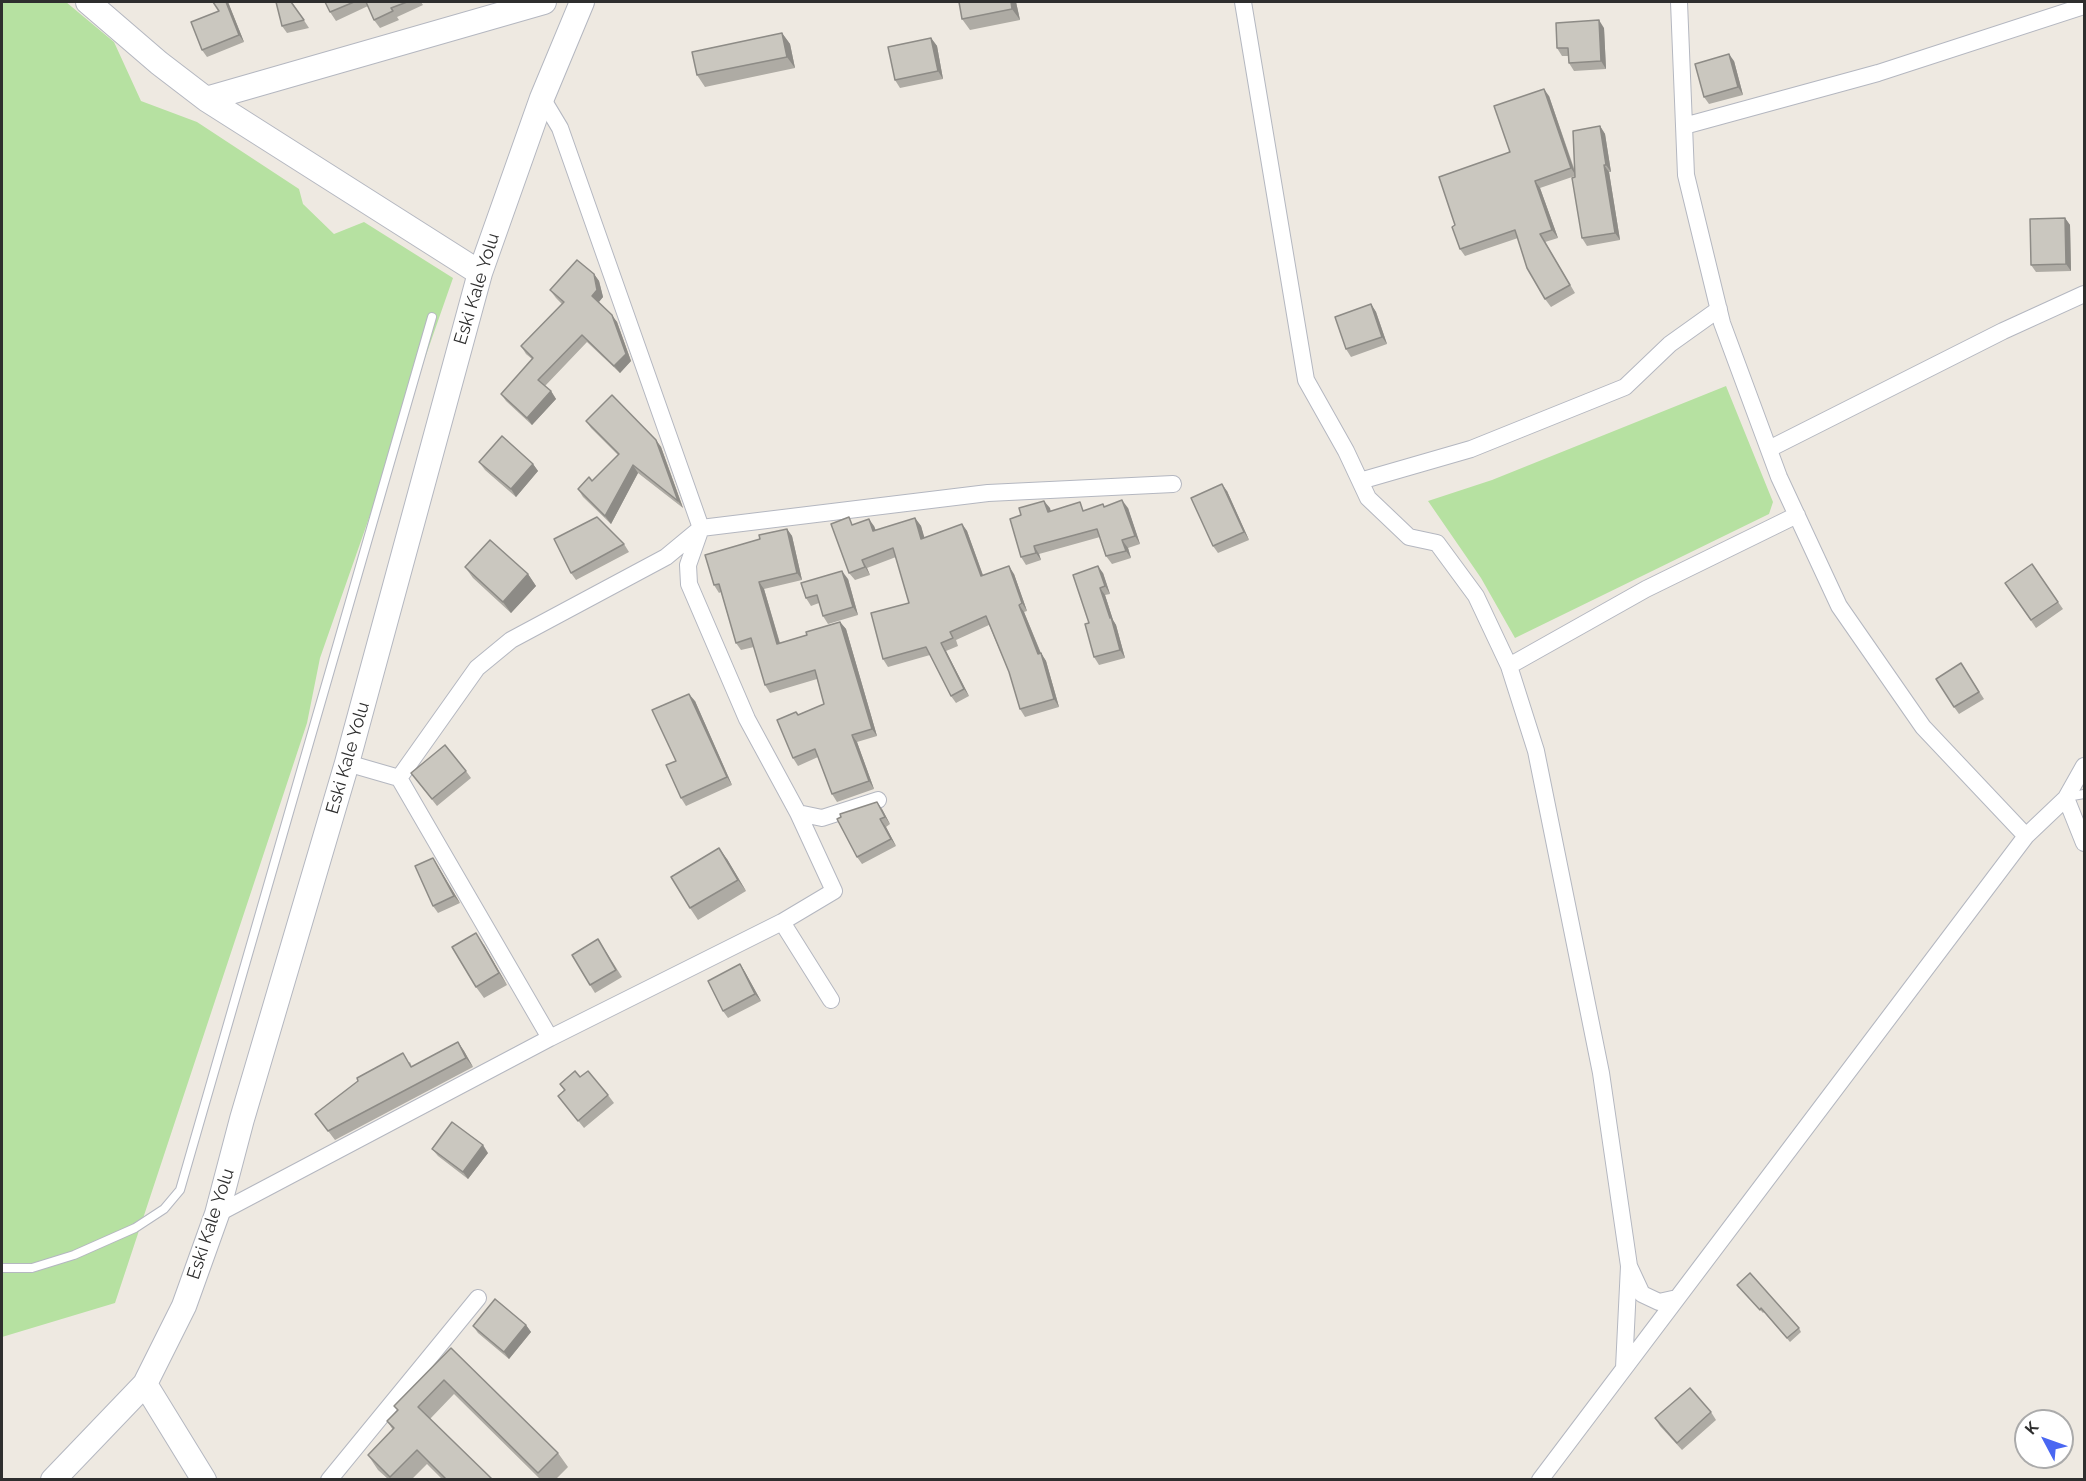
<!DOCTYPE html>
<html>
<head>
<meta charset="utf-8">
<style>
	body { margin:0 }
	#map { position:relative; width:2086px; height:1481px; overflow:hidden; background:#eee9e1; font-family:Raleway,sans-serif }
	canvas { display:block }
	.frame { position:absolute; inset:0; border:3px solid #2e2e2e; pointer-events:none }
	.north { position:absolute; left:2014px; top:1409px; width:60px; height:60px; box-sizing:border-box; background:#fff; border:2px solid #ababab; border-radius:50%; rotate:311deg; font-size:16px; font-weight:700; line-height:24px; text-align:center; color:#2e2e2e }
	.north::after { content:''; display:block; margin:auto; width:21px; height:27px; background:#4a67f2; clip-path:polygon(50% 0,100% 100%,50% 72%,0 100%) }
</style>
</head>
<body>
<div id="map">
<canvas width="2086" height="1481"></canvas>
<div class="frame"></div>
<div class="north">K</div>
</div>
<script>
const context = document.querySelector('canvas').getContext('2d');
context.lineJoin = 'round';
function fillPath(path, color) {
  context.fillStyle = color;
  context.fill(path, 'evenodd');
}
function toPath(rows) {
  const path = new Path2D();
  for (const r of rows) {
    path.moveTo(r[0], r[1]);
    for (let i = 2; i < r.length; i += 2) path.lineTo(r[i], r[i + 1]);
  }
  return path;
}
function strokePath(path, color, width, dash) {
  context.strokeStyle = color;
  context.lineWidth = width;
  context.lineCap = dash ? 'butt' : 'round';
  context.setLineDash(dash || []);
  context.stroke(path);
}
function label(font, color, halo, rows, align = 'center') {
  context.font = font + ' Raleway,sans-serif';
  context.lineWidth = 4.5;
  context.setLineDash([]);
  context.textBaseline = 'middle';
  context.strokeStyle = halo;
  context.fillStyle = color;
  for (const [text, x, y, turn = 0] of rows) {
    context.save();
    context.translate(x, y);
    context.rotate((+turn || 0) * Math.PI / 180);
    context.textAlign = isNaN(turn) ? turn : align;
    if (halo) context.strokeText(text, 0, 0);
    context.fillText(text, 0, 0);
    context.restore();
  }
}
fillPath(toPath([
	[2,2,66,2,114,42,141,101,197,122,299,189,303,204,334,234,364,222,453,278,320,658,307,723,115,1303,2,1337],
	[1726,386,1773,502,1769,514,1515,638,1481,578,1428,501,1492,480]
]), '#b6e1a1');
const lane = toPath([
	[2067,797,2084,794],
	[2,1268,32,1268,74,1255,135,1228,164,1209,180,1190,432,317]
]);
const street = toPath([
	[1243,2,1306,380,1346,451,1368,498,1409,537,1437,543,1476,596,1509,666,1536,751,1601,1073,1629,1266],
	[1679,2,1686,175,1722,323,1779,477,1839,606,1923,727,2026,836],
	[542,98,560,128,701,528,688,565,689,584,747,719,798,813,822,818,878,800],
	[1684,126,1878,73,2084,6],
	[1769,449,2003,331,2084,294],
	[1360,481,1471,449,1625,387,1670,344,1719,309],
	[1509,666,1646,589,1797,515],
	[347,763,399,778,550,1038],
	[399,778,477,668,511,640,666,557,701,528,988,493,1173,484],
	[2066,798,2084,843],
	[798,813,834,891,782,922,831,1000],
	[217,1214,550,1038,782,922],
	[1624,1368,1629,1266,1642,1294,1659,1302,1677,1298],
	[329,1480,478,1298],
	[1540,1480,2026,836,2066,798,2084,766]
]);
const secondary = toPath([
	[88,2,159,63,206,99,480,273],
	[206,99,544,2],
	[145,1384,204,1480],
	[53,1480,145,1384,184,1306,217,1214,242,1119,347,763,480,273,542,98,582,2]
]);
strokePath(lane, '#b4b7c0', 10);
strokePath(street, '#b4b7c0', 18);
strokePath(secondary, '#b4b7c0', 26);
strokePath(lane, '#fff', 8);
strokePath(street, '#fff', 16);
strokePath(secondary, '#fff', 24);
fillPath(toPath([
	[228,2,244,42,207,57,202,50,219,11],
	[292,2,309,28,287,33,282,26],
	[325,2,421,2,423,5,397,17,399,20,380,28,374,20,368,6,336,21,330,12],
	[1016,2,1020,20,970,30,962,19],
	[1604,28,1606,69,1574,71,1569,63,1568,56,1562,56,1557,48],
	[782,33,790,44,795,68,705,87,697,75],
	[931,38,937,46,943,79,900,88,895,80],
	[1734,61,1743,95,1709,104,1704,97],
	[1549,96,1575,171,1600,126,1605,134,1611,172,1609,172,1620,240,1587,246,1582,238,1575,176,1540,188,1558,238,1545,242,1575,293,1551,307,1545,299,1518,238,1465,256,1460,249,1455,225],
	[2065,218,2070,225,2071,271,2036,272,2031,265],
	[594,274,599,281,603,297,599,302,617,322,631,361,620,373,587,342,545,386,551,391,556,399,532,425,506,401,501,394,532,359,526,354,521,346,562,304,556,298,550,290],
	[1371,304,1376,312,1387,344,1351,357,1346,349],
	[586,421,656,440,661,447,683,508,638,473,611,524,583,497,578,489,592,481,618,455,591,428],
	[479,462,533,464,538,471,516,497,485,470],
	[1227,491,1249,540,1218,553,1213,546],
	[1044,501,1050,511,1085,510,1105,507,1128,508,1140,544,1128,548,1131,558,1112,564,1106,556,1100,537,1039,554,1041,560,1026,565,1021,557,1021,515],
	[915,518,921,526,924,538,962,524,967,531,983,575,1014,574,1027,611,1024,612,1041,653,1046,661,1059,707,1025,717,1020,709,1009,672,989,625,956,640,958,646,946,651,969,696,956,703,951,696,930,655,888,667,883,659,909,603,896,557,867,568,870,575,855,580,849,573,854,524,874,526,876,531],
	[787,529,792,536,802,580,764,589,780,643,807,635,840,622,846,629,877,736,857,742,874,789,837,802,832,794,818,757,798,766,793,758,798,715,824,704,817,679,770,693,765,685,754,647,741,650,736,643,721,592,719,593,714,585,760,539],
	[624,544,629,552,576,580,571,573],
	[2032,564,2063,609,2036,628,2005,583],
	[465,567,528,574,536,586,511,613,473,578],
	[1103,573,1110,594,1105,595,1113,620,1116,625,1125,658,1099,665,1094,657,1089,623],
	[848,579,858,615,828,624,823,616,819,603,811,606,806,598],
	[1961,663,1984,699,1959,714,1954,707],
	[695,701,732,785,686,806,681,798,676,761],
	[466,771,471,778,437,806,411,773],
	[882,809,890,824,886,827,896,846,862,864,857,857],
	[433,858,460,903,438,913,433,906],
	[727,859,746,891,698,920,690,908],
	[598,939,622,977,595,993,590,985],
	[484,945,507,985,484,998,476,987],
	[740,964,745,972,761,1001,728,1018,723,1011],
	[458,1042,464,1051,473,1067,335,1140,315,1114,410,1062,412,1067],
	[580,1077,608,1095,614,1103,584,1128,558,1096,564,1090,560,1084],
	[432,1149,488,1153,468,1179,438,1156],
	[1737,1285,1799,1328,1801,1332,1790,1342,1764,1312,1763,1313],
	[526,1325,531,1332,509,1359,478,1333,473,1326],
	[451,1348,558,1453,568,1467,556,1479,540,1479,454,1394,430,1419,492,1479,442,1479,427,1464,412,1479,388,1479,378,1470,368,1455,393,1430,387,1421,398,1411,394,1406],
	[1711,1412,1716,1420,1682,1450,1660,1426,1655,1418]
]), '#aeaba4');
fillPath(toPath([
	[226,2,228,2,244,42,239,35],
	[1011,2,1016,2,1020,20,1012,9],
	[1599,20,1604,28,1606,69,1601,61],
	[782,33,790,44,795,68,787,57],
	[931,38,937,46,943,79,938,71],
	[1729,54,1734,61,1743,95,1738,87],
	[1544,89,1549,96,1576,176,1571,168],
	[1600,126,1605,134,1611,172,1606,165],
	[1604,165,1609,172,1620,240,1615,233],
	[1535,181,1540,188,1558,238,1552,230],
	[2065,218,2070,225,2071,271,2066,264],
	[594,274,599,281,603,297,597,304,592,296],
	[1371,304,1376,312,1387,344,1382,337],
	[612,315,617,322,631,361,620,373,614,366],
	[551,391,556,399,532,425,527,418],
	[656,440,661,447,683,508,678,501],
	[533,464,538,471,516,497,511,489],
	[633,465,638,473,611,524,605,516],
	[1222,484,1227,491,1249,540,1244,532],
	[1122,500,1128,508,1140,544,1135,536],
	[1044,501,1050,508,1053,520,1048,512],
	[915,518,921,526,927,546,921,539],
	[869,519,874,526,879,539,873,531],
	[962,524,967,531,986,584,981,576],
	[787,529,792,536,802,580,797,573],
	[1122,540,1128,548,1131,558,1126,551],
	[1034,546,1039,554,1041,560,1036,553],
	[862,560,867,568,870,575,865,567],
	[1009,566,1014,574,1027,611,1022,603],
	[1098,566,1103,573,1110,594,1105,586],
	[842,571,848,579,858,615,853,607],
	[528,574,536,586,511,613,503,602],
	[759,582,764,589,782,651,777,644],
	[1100,588,1105,595,1113,620,1116,625,1125,658,1120,650],
	[1019,605,1024,612,1041,654,1041,653,1046,661,1059,707,1054,699,1038,654],
	[840,622,846,629,877,736,872,729],
	[941,643,946,651,969,696,964,689],
	[689,694,695,701,732,785,727,777],
	[852,735,857,742,874,789,869,781],
	[877,802,882,809,890,824,885,817],
	[880,819,886,827,896,846,891,839],
	[719,848,727,859,746,891,738,880],
	[433,858,438,866,460,903,454,896],
	[476,933,484,945,507,985,499,973],
	[740,964,745,972,761,1001,755,994],
	[458,1042,464,1051,473,1067,466,1058],
	[483,1145,488,1153,468,1179,463,1172],
	[526,1325,531,1332,509,1359,504,1352]
]), '#8d8b86');
const building = toPath([
	[213,2,226,2,239,35,202,50,191,22,219,11,213,2],
	[276,2,291,2,304,20,282,26,276,2],
	[325,2,354,2,330,12,325,2],
	[366,2,407,2,391,8,393,11,374,20,366,2],
	[959,2,1011,2,1012,9,962,19,959,2],
	[1599,20,1601,61,1569,63,1568,48,1557,48,1556,23,1599,20],
	[782,33,787,57,697,75,692,52,782,33],
	[931,38,938,71,895,80,888,47,931,38],
	[1729,54,1738,87,1704,97,1695,64,1729,54],
	[1544,89,1571,168,1535,181,1552,230,1540,234,1570,285,1545,299,1527,268,1515,230,1460,249,1452,227,1455,225,1439,177,1510,152,1494,106,1544,89],
	[1600,126,1606,165,1604,165,1615,233,1582,238,1572,178,1575,177,1573,131,1600,126],
	[2065,218,2066,264,2031,265,2030,219,2065,218],
	[577,260,594,274,597,290,592,296,612,315,626,354,614,366,582,335,538,380,551,391,527,418,501,394,533,358,521,346,564,302,550,290,577,260],
	[1371,304,1382,337,1346,349,1335,317,1371,304],
	[612,395,656,440,678,501,633,465,605,516,578,489,589,477,592,481,619,454,586,421,612,395],
	[502,436,533,464,511,489,479,462,502,436],
	[1222,484,1244,532,1213,546,1191,498,1222,484],
	[1122,500,1135,536,1122,540,1126,551,1106,556,1097,529,1034,546,1036,553,1021,557,1010,519,1021,515,1019,508,1044,501,1048,512,1080,502,1083,511,1103,504,1104,507,1122,500],
	[597,517,624,544,571,573,554,539,597,517],
	[849,517,852,525,869,519,873,531,915,518,921,539,962,524,981,576,1009,566,1022,603,1019,605,1038,654,1041,653,1054,699,1020,709,1009,672,986,616,950,632,953,638,941,643,964,689,951,696,926,647,883,659,871,613,909,603,893,548,862,560,865,567,849,573,831,524,849,517],
	[787,529,797,573,759,582,777,644,807,635,806,632,840,622,872,729,852,735,869,781,832,794,815,749,793,758,777,720,796,712,798,715,824,704,815,670,765,685,751,638,736,643,719,584,714,585,705,555,760,539,759,535,787,529],
	[490,540,528,574,503,602,465,567,490,540],
	[2032,564,2058,602,2031,620,2005,583,2032,564],
	[1098,566,1105,586,1100,588,1110,618,1111,617,1120,650,1094,657,1085,624,1089,623,1073,575,1098,566],
	[842,571,853,607,823,616,817,595,806,598,801,583,842,571],
	[1961,663,1979,692,1954,707,1936,679,1961,663],
	[689,694,727,777,681,798,666,765,676,761,652,710,689,694],
	[445,745,466,771,432,799,411,773,445,745],
	[877,802,885,817,880,819,891,839,857,857,837,819,841,817,840,814,877,802],
	[719,848,738,880,690,908,671,877,719,848],
	[433,858,454,896,433,906,415,866,433,858],
	[476,933,499,973,476,987,452,947,476,933],
	[598,939,616,970,590,985,572,955,598,939],
	[740,964,755,994,723,1011,708,981,740,964],
	[458,1042,466,1058,328,1131,315,1114,358,1081,357,1078,403,1053,411,1067,458,1042],
	[575,1071,580,1077,588,1071,608,1095,578,1121,558,1096,565,1090,560,1084,575,1071],
	[452,1122,483,1145,463,1172,432,1149,452,1122],
	[1750,1273,1799,1328,1787,1338,1761,1308,1760,1310,1737,1285,1750,1273],
	[495,1299,526,1325,504,1352,473,1326,495,1299],
	[451,1348,558,1453,538,1473,444,1380,418,1407,492,1479,446,1479,417,1450,390,1477,368,1455,394,1428,387,1421,398,1410,394,1406,451,1348],
	[1690,1388,1711,1412,1677,1443,1655,1418,1690,1388]
]);
fillPath(building, '#cac7bf');
strokePath(building, '#8d8b86', 1.5);
label('18px', '#2e2e2e', '#fff', [
	["Eski Kale Yolu",477,289,-73],
	["Eski Kale Yolu",348,758,-74],
	["Eski Kale Yolu",211,1224,-72]
]);
</script>
</body>
</html>
